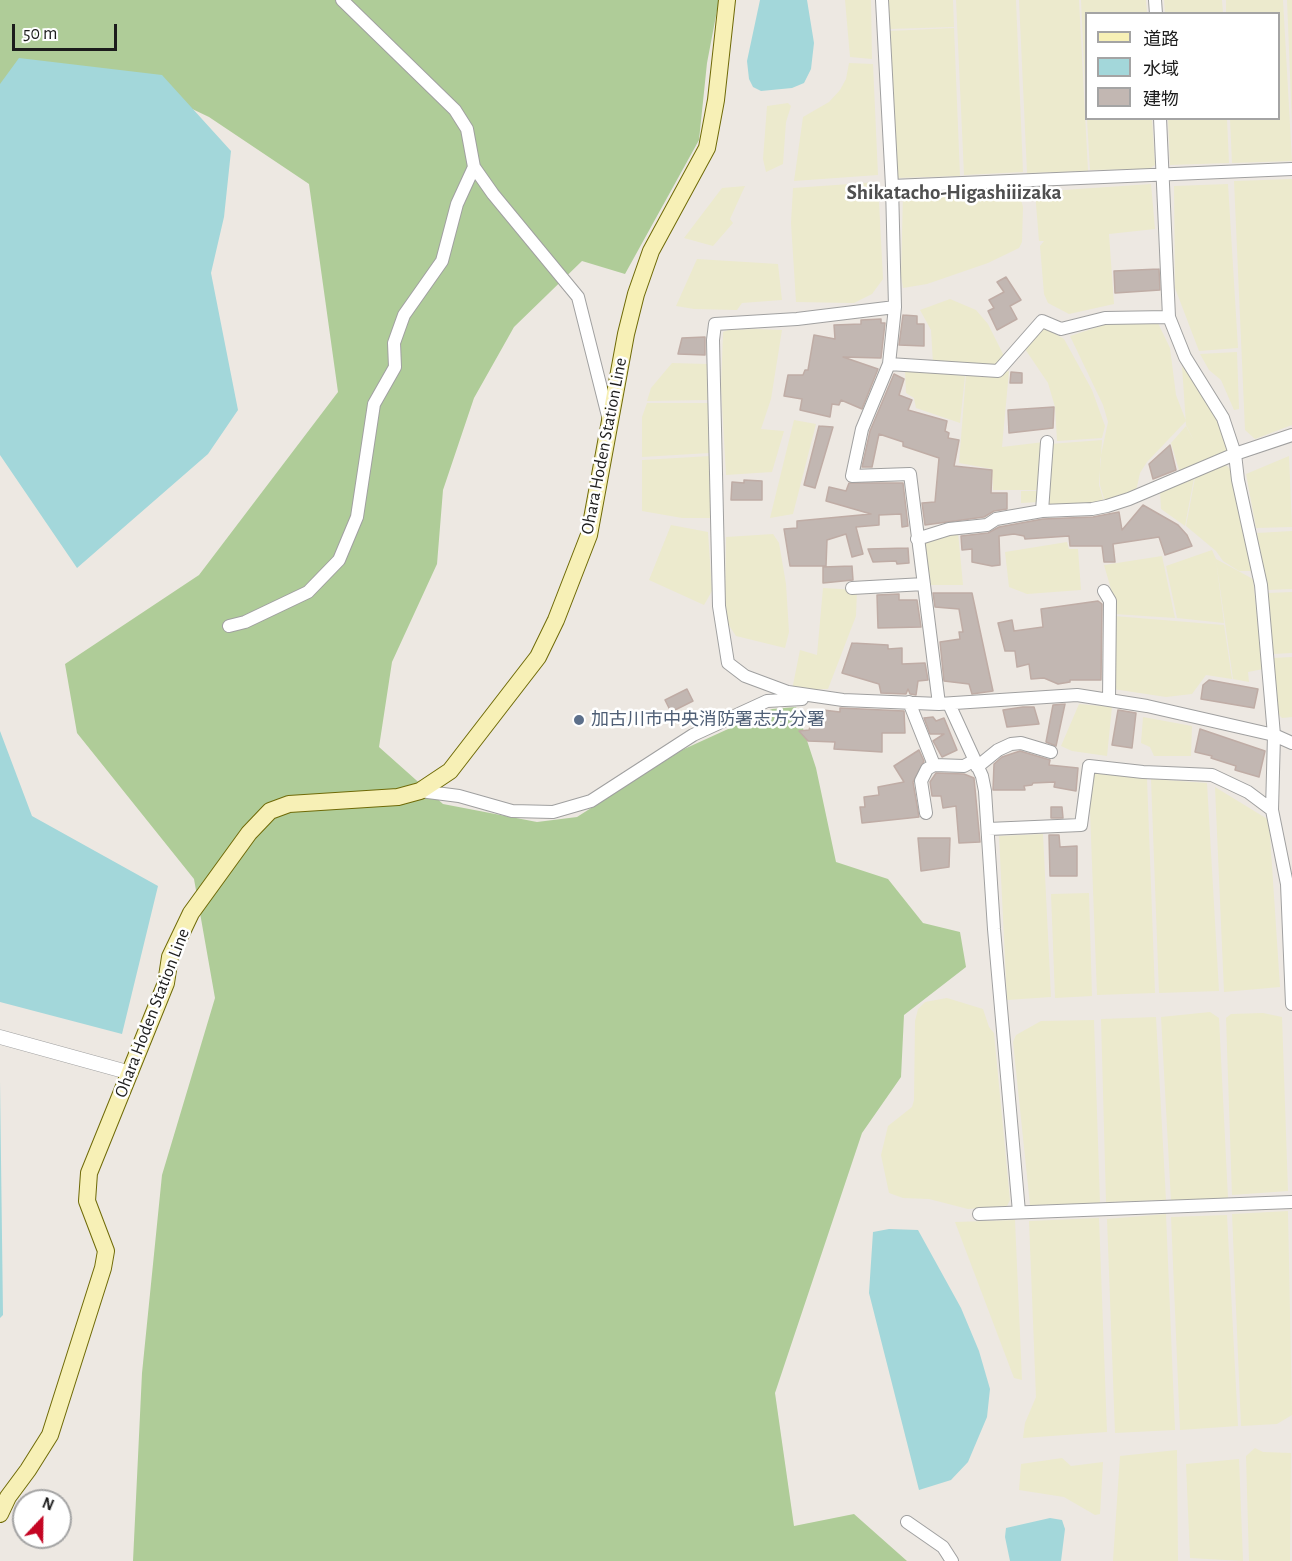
<!DOCTYPE html>
<html>
<head>
<meta charset="utf-8">
<style>
	body { margin:0 }
	#map { position:relative; width:1292px; height:1561px; overflow:hidden; background:#ede8e2; font-family:"Alegreya Sans","Noto Sans JP",sans-serif }
	canvas { display:block }
	.legend { position:absolute; left:1085px; top:12px; width:195px; height:108px; box-sizing:border-box; background:#fff; border:2px solid #a4a4a4; margin:0; padding:8px 10px; list-style:none; font-size:18px; color:#1c1c1c }
	.legend li { display:flex; align-items:center; gap:12px; height:30px }
	.legend b { width:30px; border:2px solid #a4a4a4 }
	.north { position:absolute; left:12px; top:1489px; width:60px; height:60px; box-sizing:border-box; background:#fff; border:2px solid #a4a4a4; border-radius:50%; rotate:22deg; font-size:16px; font-weight:700; line-height:24px; text-align:center; color:#1c1c1c }
	.north::after { content:''; display:block; margin:auto; width:21px; height:27px; background:#c40523; clip-path:polygon(50% 0,100% 100%,50% 72%,0 100%) }
	.scale { position:absolute; left:12px; top:24px; width:105px; height:27px; box-sizing:border-box; border:3px solid #1c1c1c; border-top:0; padding-left:8px; font-size:18px; line-height:21px; white-space:nowrap; color:#1c1c1c; -webkit-text-stroke:4px #fff; paint-order:stroke }
</style>
</head>
<body>
<div id="map">
<canvas width="1292" height="1561"></canvas>
<ul class="legend">
<li><b style="height:8px;background:#f7f0b6"></b>道路</li>
<li><b style="height:16px;background:#a3d7da"></b>水域</li>
<li><b style="height:16px;background:#c2b7b2"></b>建物</li>
</ul>
<div class="north">N</div>
<div class="scale">50 m</div>
</div>
<script>
const context = document.querySelector('canvas').getContext('2d');
context.lineJoin = 'round';
function fillPath(path, color) {
  context.fillStyle = color;
  context.fill(path, 'evenodd');
}
function toPath(rows) {
  const path = new Path2D();
  for (const r of rows) {
    path.moveTo(r[0], r[1]);
    for (let i = 2; i < r.length; i += 2) path.lineTo(r[i], r[i + 1]);
  }
  return path;
}
function strokePath(path, color, width, dash) {
  context.strokeStyle = color;
  context.lineWidth = width;
  context.lineCap = dash ? 'butt' : 'round';
  context.setLineDash(dash || []);
  context.stroke(path);
}
function label(font, color, halo, rows, align = 'center') {
  context.font = font + ' "Alegreya Sans","Noto Sans JP",sans-serif';
  context.lineWidth = 5;
  context.setLineDash([]);
  context.textBaseline = 'middle';
  context.strokeStyle = halo;
  context.fillStyle = color;
  for (const [text, x, y, turn = 0] of rows) {
    context.save();
    context.translate(x, y);
    context.rotate((+turn || 0) * Math.PI / 180);
    context.textAlign = isNaN(turn) ? turn : align;
    if (halo) context.strokeText(text, 0, 0);
    context.fillText(text, 0, 0);
    context.restore();
  }
}
fillPath(toPath([
	[845,0,871,0,872,59,850,57],
	[888,0,953,0,954,27,889,29],
	[956,0,1016,0,1023,172,964,175],
	[1019,0,1079,0,1088,171,1027,173],
	[1081,0,1146,0,1147,13,1086,14,1086,107],
	[1164,0,1222,0,1223,13,1165,13],
	[1226,0,1283,0,1292,161,1232,163,1230,119,1278,118,1278,14,1226,13],
	[1287,0,1292,0,1292,124],
	[954,28,960,176,895,178,889,31],
	[849,63,873,64,878,175,794,181,803,117,829,102,840,90,846,79],
	[788,103,791,106,786,122,783,164,766,172,763,159,767,106],
	[1087,119,1152,119,1155,165,1149,169,1090,170],
	[1168,119,1227,119,1229,163,1170,165],
	[1292,179,1292,425,1255,439,1245,430,1234,181],
	[878,182,883,279,872,294,854,303,796,302,791,223,793,188],
	[1151,184,1155,229,1109,234,1114,304,1069,314,1048,303,1044,294,1040,246,1044,241,1039,241,1035,192],
	[1228,184,1238,348,1199,351,1175,288,1174,186],
	[745,186,730,219,733,223,713,246,684,238,722,188],
	[1011,191,1020,196,1023,207,1022,242,1019,248,988,263,927,284,903,288,901,276,903,194],
	[697,259,778,264,782,300,742,303,737,310,694,309,676,306],
	[950,299,976,310,988,324,1005,358,999,366,933,363,931,330,920,310],
	[1157,321,1170,348,1176,395,1186,421,1147,462,1140,473,1136,491,1105,502,1100,485,1100,460,1108,422,1103,405,1070,336,1113,322],
	[1043,327,1064,339,1092,390,1105,426,1102,438,1057,441,1055,407,1048,383,1025,349],
	[757,329,782,330,771,399,761,429,784,431,772,472,726,475,721,387,723,332,728,330],
	[1237,352,1239,409,1234,410,1221,380,1209,370,1200,354],
	[672,363,708,364,709,400,647,401,651,388],
	[1182,366,1214,410,1229,451,1180,473,1171,443,1186,426,1194,441,1186,425],
	[905,369,965,376,960,423,916,408,914,398,906,393],
	[1009,371,1002,447,1044,442,1040,490,993,490,992,469,959,463,966,375,983,377],
	[647,403,709,403,710,453,642,457,642,417],
	[794,420,816,424,793,514,770,518],
	[1102,440,1099,485,1104,502,1045,507,1050,444],
	[710,456,713,518,682,518,642,511,642,460],
	[1289,456,1292,527,1256,528,1246,474],
	[1225,464,1231,470,1252,571,1239,571,1223,561,1216,551,1186,526,1195,478],
	[1194,478,1185,526,1161,509,1160,491],
	[1021,491,1040,491,1039,502,1021,503],
	[671,525,708,532,712,591,704,605,649,580],
	[1292,531,1292,589,1267,590,1257,533],
	[958,532,963,585,931,585,924,543],
	[773,534,779,543,786,584,789,632,785,648,736,636,728,624,725,603,726,537],
	[1067,542,1069,549,1078,549,1081,590,1027,594,1009,587,1005,552],
	[1212,550,1216,559,1253,579,1263,669,1248,672,1249,682,1233,679,1216,560,1224,623,1177,618,1166,566],
	[1162,556,1175,618,1114,614,1115,603,1104,565],
	[823,588,857,590,856,616,828,689,792,690,800,650,817,655],
	[1292,592,1292,653,1273,654,1268,593],
	[1114,616,1224,625,1232,679,1206,675,1192,694,1166,697,1113,689],
	[1292,657,1292,717,1282,718,1277,713,1273,658],
	[1079,704,1112,707,1107,756,1072,751,1061,746],
	[1143,717,1192,726,1191,756,1154,756,1150,747,1141,743],
	[1093,772,1147,778,1155,993,1097,995,1089,785],
	[1151,779,1207,783,1219,991,1159,993],
	[1215,787,1269,820,1280,987,1224,992],
	[1043,834,1051,997,1007,1000,999,836],
	[1089,893,1092,996,1055,998,1051,894],
	[947,998,983,1009,989,1027,994,1033,1010,1200,1007,1206,968,1209,929,1199,903,1198,889,1193,881,1155,888,1126,912,1107,914,1100,915,1021,918,1009,925,1002],
	[1210,1012,1219,1018,1228,1198,1171,1201,1161,1017],
	[1263,1013,1282,1017,1288,1191,1232,1195,1226,1018,1231,1014],
	[1156,1017,1166,1200,1106,1202,1101,1019],
	[1094,1020,1100,1204,1030,1205,1013,1042,1016,1035,1041,1021],
	[1288,1211,1292,1415,1277,1424,1241,1426,1232,1214],
	[1166,1214,1175,1430,1115,1433,1107,1219],
	[1227,1215,1238,1426,1180,1430,1171,1217],
	[1099,1218,1107,1432,1023,1438,1025,1423,1036,1397,1029,1221],
	[1015,1220,1022,1380,1014,1378,955,1222],
	[1255,1448,1263,1452,1291,1453,1290,1561,1249,1561,1246,1456],
	[1177,1450,1178,1561,1113,1561,1120,1456],
	[1062,1458,1071,1466,1103,1462,1100,1514,1095,1515,1064,1497,1019,1490,1021,1464],
	[1239,1459,1243,1561,1190,1558,1186,1464]
]), '#eceacd');
fillPath(toPath([
	[0,0,719,0,707,63,699,140,625,274,582,261,514,327,474,398,443,490,437,564,392,662,379,747,443,804,537,822,577,817,682,750,772,709,796,707,816,768,836,862,888,879,923,923,960,932,966,967,904,1015,901,1077,862,1133,775,1393,794,1526,854,1514,907,1561,133,1561,142,1373,162,1175,215,998,194,879,77,733,65,664,199,575,338,392,309,184,209,117,140,84,0,179]
]), '#afcc98');
fillPath(toPath([
	[760,0,807,0,814,43,811,69,804,83,792,88,761,91,753,87,749,79,747,61],
	[19,58,162,75,231,151,224,217,211,273,238,410,208,454,77,568,0,455,0,84],
	[0,731,32,816,158,886,122,1034,0,1002],
	[0,1081,3,1315,0,1318],
	[889,1229,918,1230,961,1308,979,1351,990,1389,987,1417,968,1462,951,1480,919,1490,869,1293,873,1232],
	[1050,1518,1062,1520,1065,1529,1061,1561,1010,1561,1005,1537,1006,1528]
]), '#a3d7da');
const building = toPath([
	[1159,269,1160,290,1115,293,1114,271,1159,269],
	[1006,277,1021,300,1010,306,1017,319,997,330,988,311,994,308,989,300,1004,292,997,282,1006,277],
	[903,315,917,316,917,324,924,324,924,346,899,345,903,315],
	[881,319,881,323,885,323,881,358,843,357,878,369,862,409,841,400,839,405,832,404,830,417,800,410,802,399,784,396,788,375,803,375,805,370,808,370,814,335,835,339,834,325,861,324,861,320,881,319],
	[705,337,705,355,678,354,682,338,705,337],
	[1011,372,1022,373,1022,383,1010,383,1011,372],
	[894,374,904,379,899,395,912,400,908,410,947,421,945,431,949,433,948,438,959,440,954,466,992,470,991,493,1007,493,1007,509,994,511,984,517,925,525,922,503,935,502,939,458,903,446,903,442,879,434,872,467,862,467,870,431,894,374],
	[1054,407,1053,428,1009,433,1008,410,1054,407],
	[819,426,833,427,815,488,804,485,819,426],
	[1170,445,1176,470,1153,479,1149,464,1170,445],
	[744,480,762,481,762,500,731,500,732,482,744,483,744,480],
	[849,483,903,483,908,526,902,527,901,514,879,515,879,525,856,527,863,554,852,557,846,534,827,540,826,566,790,566,784,529,797,528,797,521,871,514,826,501,829,487,846,491,849,483],
	[1143,505,1178,525,1187,535,1192,546,1165,555,1159,537,1113,544,1115,562,1104,562,1102,546,1070,546,1069,536,1025,539,1024,536,1014,534,999,536,1000,565,992,566,972,562,972,549,962,550,961,536,988,533,999,527,1043,519,1093,517,1119,512,1122,530,1143,505],
	[908,548,909,563,897,564,896,561,873,562,868,549,908,548],
	[852,566,853,580,823,583,823,567,852,566],
	[933,593,972,593,993,691,972,694,969,684,944,681,940,642,960,639,959,632,963,632,959,609,935,607,933,593],
	[899,594,899,600,917,600,921,627,878,628,877,595,899,594],
	[1098,601,1102,604,1101,680,1070,680,1070,682,1058,684,1044,678,1031,679,1029,664,1017,667,1015,651,1005,651,998,623,1012,620,1014,631,1043,627,1041,609,1098,601],
	[852,643,888,645,888,649,902,648,902,664,925,663,928,680,918,681,916,695,910,694,908,689,906,694,881,693,879,684,842,673,852,643],
	[1209,680,1258,689,1254,708,1201,699,1203,685,1209,680],
	[687,689,693,701,671,712,665,700,687,689],
	[1065,704,1056,746,1046,742,1053,705,1065,704],
	[1023,707,1034,707,1039,724,1007,727,1003,710,1023,707],
	[840,708,904,711,905,733,882,733,882,752,834,749,835,742,808,741,799,731,809,730,810,727,820,728,823,710,840,712,840,708],
	[1118,710,1136,713,1132,748,1112,745,1118,710],
	[933,717,936,721,944,718,957,750,942,757,933,741,944,734,930,734,924,718,933,717],
	[1200,729,1265,751,1259,777,1235,770,1236,766,1211,758,1212,756,1195,752,1200,729],
	[919,750,924,761,913,782,919,817,862,823,860,807,865,807,864,797,879,795,878,787,904,782,894,766,919,750],
	[1020,751,1050,760,1049,765,1078,768,1076,791,1054,787,1055,782,1033,783,1032,785,1024,786,1025,790,993,790,994,764,1002,757,1020,751],
	[936,773,964,774,974,778,980,842,959,843,956,806,943,808,941,796,932,796,930,782,936,773],
	[1051,807,1062,807,1063,818,1051,818,1051,807],
	[1049,835,1059,835,1060,847,1077,846,1077,876,1050,876,1049,835],
	[918,838,950,838,949,867,921,871,918,838]
]);
fillPath(building, '#c2b7b2');
strokePath(building, '#bfaca5', 1.5);
const minor = toPath([
	[342,0,455,110,467,129,474,167,493,194,578,297,609,420],
	[882,0,892,186,895,307,889,364,862,429,852,476,910,474,939,704],
	[1155,0,1156,14],
	[1160,118,1169,317,1185,357,1223,418,1235,454,1238,480,1261,585,1274,735,1272,810,1287,884,1292,1004],
	[892,186,1292,169],
	[895,307,797,319,715,324,713,340,719,606,728,663,745,676,788,692,843,700,939,704,1077,695,1147,706,1274,735,1292,743],
	[889,364,998,371,1042,321,1061,329,1105,318,1169,317],
	[1042,511,1047,442],
	[917,539,949,529,987,525,996,519,1042,511,1092,509,1107,506,1129,499,1235,454,1292,435],
	[852,588,924,584],
	[1104,591,1110,601,1109,700],
	[229,626,245,622,308,592,339,560,357,517,374,404,395,367,394,343,404,315,442,261,457,204,474,167],
	[909,702,934,765],
	[949,704,982,776,985,791,994,929,1019,1212],
	[977,767,998,750,1011,744,1021,743,1051,752],
	[420,791,459,796,512,811,553,812,591,801,693,735,767,701,802,699],
	[926,813,921,781,927,769,934,765,964,766,973,761],
	[988,829,1081,825,1089,766,1143,772,1212,775,1248,792,1272,810],
	[979,1214,1292,1202],
	[907,1522,943,1547,952,1561]
]);
const tertiary = toPath([
	[0,1037,131,1073]
]);
const secondary = toPath([
	[0,1514,8,1497,28,1470,50,1435,103,1268,106,1251,87,1201,89,1173,166,983,170,957,191,913,249,833,270,811,289,804,398,797,420,791,450,771,538,657,556,620,589,535,626,334,636,294,651,251,707,148,716,100,727,0]
]);
strokePath(minor, '#a0a0a0', 14);
strokePath(tertiary, '#a0a0a0', 15);
strokePath(secondary, '#6f6a07', 18);
strokePath(minor, '#fff', 12);
strokePath(tertiary, '#fff', 14);
strokePath(secondary, '#f7f0b6', 16);
for (const [x, y, r, color] of [
	[579,720,6,"#5c6f8a"]
]) {
  const dot = new Path2D();
  dot.arc(x, y, r, 0, 2 * Math.PI);
  context.fillStyle = color;
  context.fill(dot);
  strokePath(dot, '#fff', 2);
}
label('18px', '#1c1c1c', '#fff', [
	["Ohara Hoden Station Line",604,446,-79],
	["Ohara Hoden Station Line",152,1013,-69]
]);
label('18px', '#4e5e75', '#fff', [
	["加古川市中央消防署志方分署",591,720]
], 'left');
label('bold 21px', '#4f4f4f', '#fff', [
	["Shikatacho-Higashiiizaka",954,193]
]);
</script>
</body>
</html>
